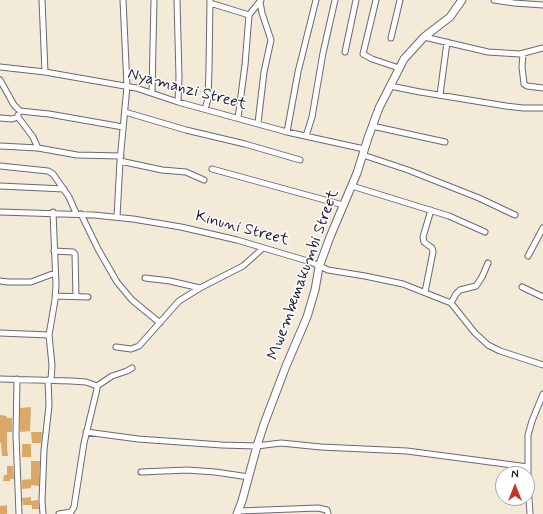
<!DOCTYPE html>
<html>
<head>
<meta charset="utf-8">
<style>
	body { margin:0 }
	#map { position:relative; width:543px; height:514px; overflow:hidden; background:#f3ebd7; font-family:Mynerve,sans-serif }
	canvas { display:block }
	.north { position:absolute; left:495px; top:466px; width:40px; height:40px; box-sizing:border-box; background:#fff; border:1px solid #a7a7b1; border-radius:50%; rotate:0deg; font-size:11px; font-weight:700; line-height:16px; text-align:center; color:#22223b }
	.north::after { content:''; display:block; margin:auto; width:14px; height:18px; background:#c8321e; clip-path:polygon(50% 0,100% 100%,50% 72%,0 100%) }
</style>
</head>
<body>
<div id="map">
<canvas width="543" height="514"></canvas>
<div class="north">N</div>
</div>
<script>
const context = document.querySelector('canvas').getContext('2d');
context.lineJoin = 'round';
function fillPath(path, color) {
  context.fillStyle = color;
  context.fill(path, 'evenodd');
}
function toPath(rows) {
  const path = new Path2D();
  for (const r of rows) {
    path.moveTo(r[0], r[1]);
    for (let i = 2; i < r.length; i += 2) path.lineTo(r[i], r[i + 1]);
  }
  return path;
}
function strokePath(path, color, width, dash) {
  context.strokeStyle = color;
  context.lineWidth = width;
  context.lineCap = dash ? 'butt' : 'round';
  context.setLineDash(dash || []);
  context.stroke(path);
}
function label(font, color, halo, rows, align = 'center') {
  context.font = font + ' Mynerve,sans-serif';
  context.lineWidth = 3;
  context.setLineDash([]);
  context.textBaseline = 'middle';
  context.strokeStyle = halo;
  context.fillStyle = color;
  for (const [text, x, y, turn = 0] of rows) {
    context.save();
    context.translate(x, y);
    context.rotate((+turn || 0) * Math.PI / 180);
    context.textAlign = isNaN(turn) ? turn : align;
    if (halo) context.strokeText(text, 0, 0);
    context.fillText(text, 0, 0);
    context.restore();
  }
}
fillPath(toPath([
	[31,407,30,431,20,432,20,408],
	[0,415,7,416,6,418,12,418,12,432,7,432,7,448,8,456,2,456,1,443,0,443],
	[31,432,42,432,41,443,32,443],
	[22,444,31,444,31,457,22,457],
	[31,461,40,461,39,486,31,485,31,488,22,489,22,480,31,479],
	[7,466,13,466,14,479,10,479,10,481,3,481,4,475,7,475],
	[31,497,31,501,38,500,39,509,32,509,32,505,23,505,22,498],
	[7,505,7,514,0,514,0,506]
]), '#dca867');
const street = toPath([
	[42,0,45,72],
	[177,0,179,77,178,102],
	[376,0,363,54,372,59,399,68],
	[494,0,514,3,543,5],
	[210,3,249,15],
	[424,37,488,52,520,54,543,48],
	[391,38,400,0],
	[345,52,356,0],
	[523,54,522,67,524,84,527,86,543,88],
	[0,67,45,72,136,88,178,102,287,132,364,149],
	[0,80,14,105,20,111,49,114,123,127],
	[390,86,420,92,506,106,523,108,543,108],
	[152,93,154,0],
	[440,95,447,42],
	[205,109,208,99,209,69,210,0],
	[125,112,186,130,245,144,300,160],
	[18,117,33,137,38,148],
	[0,118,12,119,18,117,18,115],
	[238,118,245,65,249,15,261,0],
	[258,123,264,72,271,40,262,13,260,2],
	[372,126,445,142],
	[287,132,298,72,316,0],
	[306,136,312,117,323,53,335,0],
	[0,146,38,148,77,155,121,156],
	[363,155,408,170,479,198,515,215],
	[120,161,162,170,186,172,204,180],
	[0,166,48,171,53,174,69,197,76,213],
	[212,169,343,205],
	[0,186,64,189],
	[352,186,449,216,485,232],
	[0,212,94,215,133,219,181,227,237,240,311,262,328,270,365,276,403,284,451,303,475,333,488,345,500,351,543,365],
	[81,214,98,249,117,282,132,300,160,323],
	[117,217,120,161,127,86,123,0],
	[54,251,73,252,75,254,76,297],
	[528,256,543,228],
	[145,278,170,281,200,288],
	[0,281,8,282,31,282,55,273],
	[522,287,543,297],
	[425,292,433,252,432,248,424,242,423,237,431,210],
	[55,296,88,297],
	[451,303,456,294,460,290,476,286,482,277,488,263],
	[0,333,49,335],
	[116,347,131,349,139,346,179,301,200,288,243,266,263,248],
	[0,379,71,381,86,382,97,386,97,389,84,443,74,507,71,512,59,514],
	[17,379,16,435,19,514],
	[51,380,52,365,49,335,55,300,56,285,53,212],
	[97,386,112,376,127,371,132,368],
	[86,432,138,439,222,445,257,446,281,443,321,447,407,451,528,467],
	[141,472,187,470,215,472,249,477],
	[239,511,318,508,327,510,328,514],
	[43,514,42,501,44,450,49,406,48,380],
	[530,514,528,483,528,435,532,421,543,394]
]);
const secondary = toPath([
	[237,514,242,501,257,446,264,424,286,366,307,317,315,290,319,267,330,237,357,173,368,138,379,108,404,59,424,37,450,17,462,0]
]);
strokePath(street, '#6b6872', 7);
strokePath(secondary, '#6b6872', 9);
strokePath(street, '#fff', 5);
strokePath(secondary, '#fff', 7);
label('16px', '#22223b', '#fff', [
	["Nyamanzi Street",187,90,15],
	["Kinuni Street",242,229,15],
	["Mwembemakumbi Street",304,275,-70]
]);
</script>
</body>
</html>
